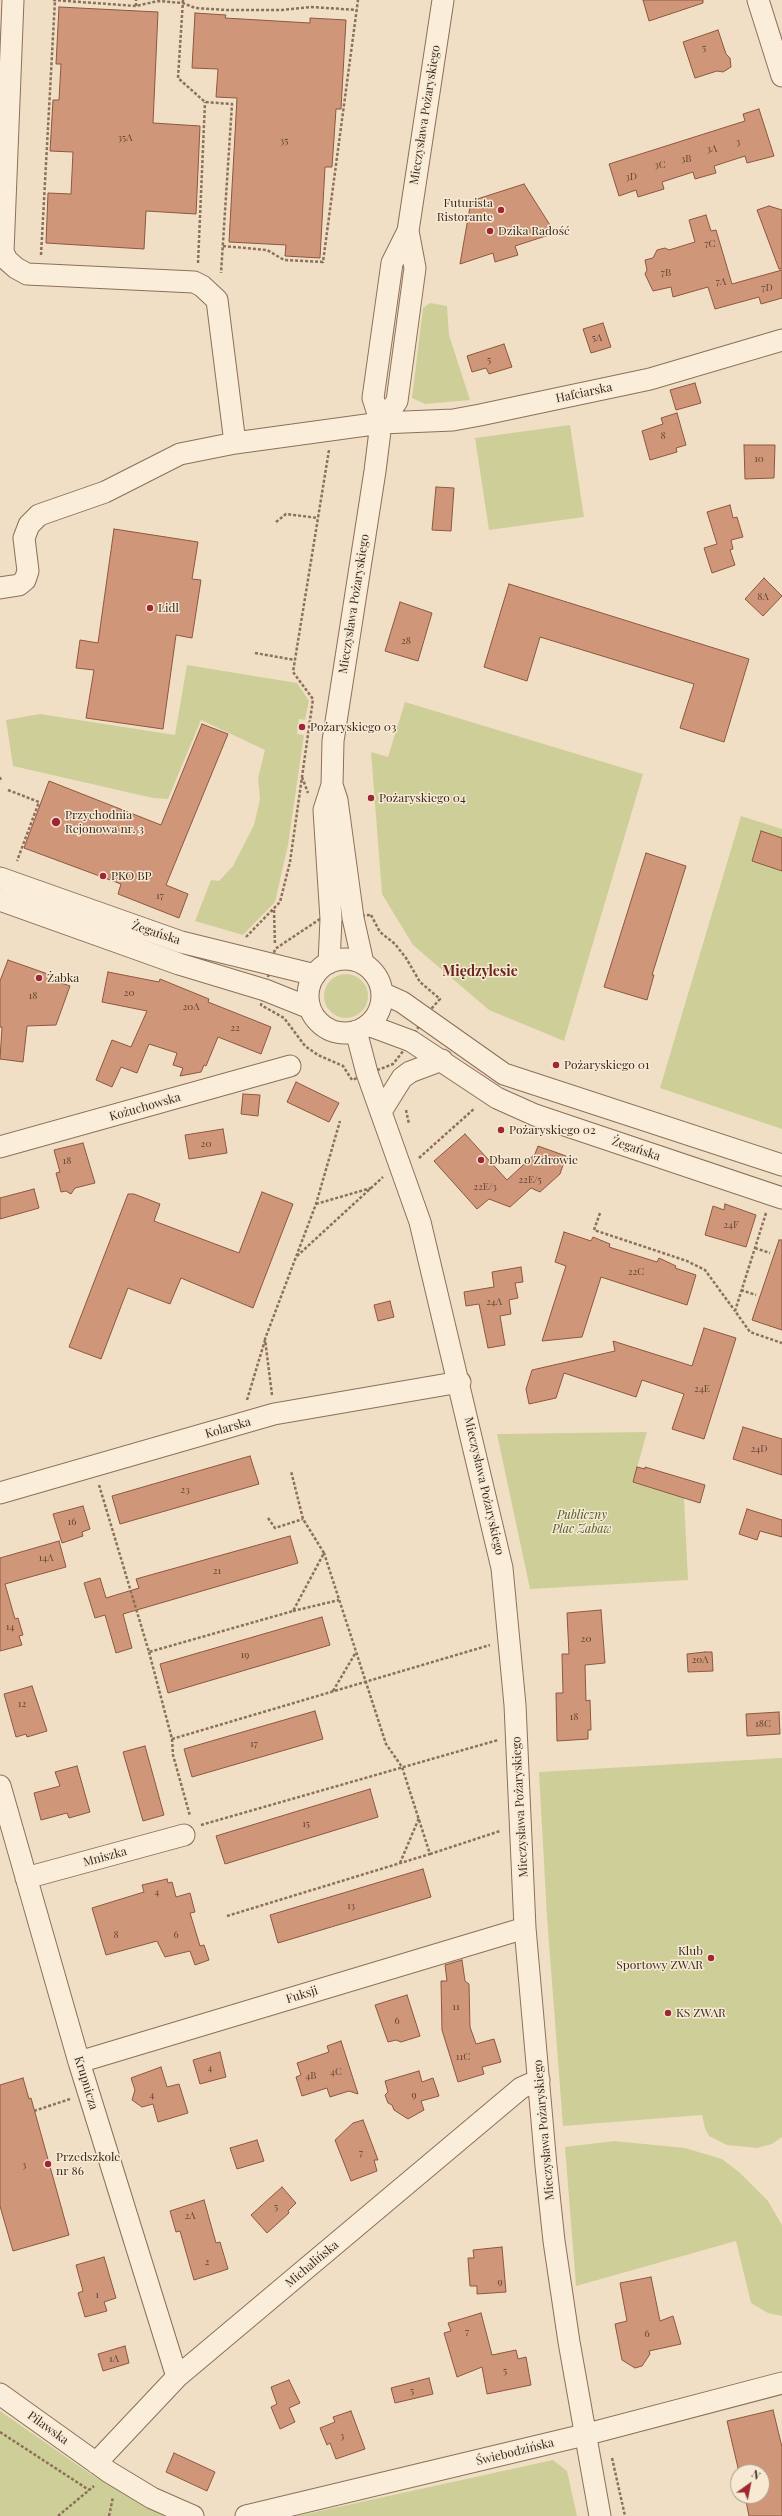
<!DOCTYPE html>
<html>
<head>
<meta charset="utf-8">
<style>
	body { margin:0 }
	#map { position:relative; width:782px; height:2516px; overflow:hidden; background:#f0dfc5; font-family:"Playfair Display",serif }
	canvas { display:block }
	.north { position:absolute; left:730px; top:2464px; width:40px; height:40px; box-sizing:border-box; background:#f7ead5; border:1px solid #ac9d8c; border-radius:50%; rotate:33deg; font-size:11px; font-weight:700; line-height:16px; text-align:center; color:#3c2a1e }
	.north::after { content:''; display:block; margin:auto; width:14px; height:18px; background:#9e2733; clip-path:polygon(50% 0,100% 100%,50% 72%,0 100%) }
</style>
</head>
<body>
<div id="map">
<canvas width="782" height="2516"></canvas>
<div class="north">N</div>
</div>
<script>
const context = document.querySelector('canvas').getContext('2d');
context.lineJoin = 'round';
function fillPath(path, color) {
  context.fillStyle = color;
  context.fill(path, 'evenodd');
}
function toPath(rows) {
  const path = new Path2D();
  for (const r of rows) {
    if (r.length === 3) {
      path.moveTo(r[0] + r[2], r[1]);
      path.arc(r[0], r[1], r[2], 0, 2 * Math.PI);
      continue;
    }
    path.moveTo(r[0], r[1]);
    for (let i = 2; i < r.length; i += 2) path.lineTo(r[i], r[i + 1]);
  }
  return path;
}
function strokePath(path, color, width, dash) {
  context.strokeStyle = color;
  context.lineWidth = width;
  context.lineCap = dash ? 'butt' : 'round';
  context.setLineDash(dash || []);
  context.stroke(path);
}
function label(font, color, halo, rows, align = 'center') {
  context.font = font + ' "Playfair Display",serif';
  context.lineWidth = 3;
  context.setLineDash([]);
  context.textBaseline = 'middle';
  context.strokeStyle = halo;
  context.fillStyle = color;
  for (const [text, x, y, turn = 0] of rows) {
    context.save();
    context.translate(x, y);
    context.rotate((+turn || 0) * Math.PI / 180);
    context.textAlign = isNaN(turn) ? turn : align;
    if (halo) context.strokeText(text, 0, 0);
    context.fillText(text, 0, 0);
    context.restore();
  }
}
fillPath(toPath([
	[430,303,447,306,449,335,470,400,425,404,412,398,423,308],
	[570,425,584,517,489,530,475,438],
	[187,665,297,683,309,701,305,720,299,719,297,734,304,735,288,845,275,902,243,935,195,921,211,880,219,881,233,866,254,825,260,799,258,778,265,750,201,720,168,799,153,798,13,766,6,720,40,714,175,735],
	[405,702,643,774,564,1041,489,1010,413,945,382,894,371,752,388,757],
	[741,816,782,829,782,1129,660,1088],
	[346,996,22],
	[647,1432,633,1482,684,1498,688,1580,530,1589,497,1434],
	[782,1758,782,2137,772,2144,757,2148,727,2145,709,2136,705,2128,702,2115,563,2126,547,1917,539,1772],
	[614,2141,685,2148,722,2159,739,2172,768,2201,782,2225,782,2316,768,2313,751,2303,736,2241,576,2286,565,2147],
	[0,2411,92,2475,168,2516,0,2516],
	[553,2460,567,2471,577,2516,297,2516]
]), '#cecf98');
const building = toPath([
	[643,0,703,0,703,3,649,21,643,0],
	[59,7,158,12,153,123,200,126,196,214,146,211,144,249,46,243,48,193,71,194,73,152,50,151,53,100,59,100,61,64,56,64,59,7],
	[195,13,226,15,225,18,310,23,310,18,346,20,341,109,336,109,332,167,325,167,320,258,285,256,286,245,229,242,237,98,216,97,218,69,192,68,195,13],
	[718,30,726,54,730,58,731,67,723,72,717,71,695,78,683,42,718,30],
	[759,109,774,156,747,163,745,156,714,166,716,173,695,179,693,172,662,182,664,189,638,197,636,190,619,196,609,164,745,121,743,114,759,109],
	[524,184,555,233,515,246,518,255,495,262,493,253,460,264,471,201,524,184],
	[769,206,782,210,782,269,779,269,757,210,769,206],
	[706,215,711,231,716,230,732,284,782,270,782,298,761,304,759,297,715,309,708,287,673,297,671,287,653,291,645,274,647,270,645,260,653,258,657,250,665,248,669,250,695,242,689,220,706,215],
	[603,323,611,347,591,353,583,329,603,323],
	[504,344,512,367,489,374,486,368,472,372,467,356,504,344],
	[695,383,701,403,676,410,670,390,695,383],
	[677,413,686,445,676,448,677,452,650,460,642,431,663,424,661,418,677,413],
	[744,445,775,445,774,478,745,479,744,445],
	[436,487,454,488,451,531,432,530,436,487],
	[730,505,733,518,737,517,743,537,731,540,733,549,730,550,735,565,712,573,704,548,717,544,707,512,730,505],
	[114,529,198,542,192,579,201,580,192,638,176,635,163,729,86,718,94,670,76,668,80,640,98,643,114,529],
	[764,578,782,596,763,616,745,599,764,578],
	[509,584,749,659,724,742,680,728,694,684,540,637,527,681,484,667,509,584],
	[400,602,432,613,418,661,385,651,400,602],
	[202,724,228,734,166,885,188,894,179,918,118,894,121,884,24,848,49,781,161,825,202,724],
	[761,831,782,838,782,871,752,861,761,831],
	[646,853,686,866,652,975,654,975,647,1000,604,987,646,853],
	[8,960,62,979,61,983,70,986,56,1025,27,1026,23,1062,0,1059,2,1027,0,1027,0,981,8,960],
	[108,972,159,982,160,979,209,999,208,1002,271,1027,261,1054,218,1037,206,1066,204,1065,201,1072,180,1076,183,1068,173,1065,177,1053,149,1044,137,1073,121,1067,112,1087,96,1080,112,1040,131,1047,147,1011,102,1002,108,972],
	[296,1082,339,1103,329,1122,287,1102,296,1082],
	[243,1094,260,1095,258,1116,241,1114,243,1094],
	[223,1129,227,1153,189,1159,185,1135,223,1129],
	[465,1134,507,1180,535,1154,538,1146,566,1156,560,1174,540,1192,531,1188,510,1207,489,1199,477,1209,434,1161,465,1134],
	[83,1143,95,1183,75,1188,71,1194,66,1191,61,1192,56,1173,60,1172,54,1150,83,1143],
	[34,1189,39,1208,0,1219,0,1198,34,1189],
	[262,1192,293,1204,253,1308,181,1278,170,1304,128,1288,101,1359,69,1347,128,1194,134,1194,160,1204,154,1221,239,1253,262,1192],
	[725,1204,756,1215,746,1247,705,1235,713,1206,724,1210,725,1204],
	[564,1232,591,1241,593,1237,610,1244,609,1247,657,1262,659,1258,676,1266,675,1268,696,1275,687,1305,601,1277,582,1337,542,1341,566,1266,555,1262,564,1232],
	[779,1240,782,1240,782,1330,752,1320,779,1240],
	[521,1267,523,1282,515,1283,518,1298,509,1300,511,1314,500,1316,505,1345,488,1348,479,1304,466,1306,464,1292,494,1287,492,1272,521,1267],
	[390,1301,394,1317,378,1321,374,1305,390,1301],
	[704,1328,736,1338,704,1439,672,1429,684,1394,642,1380,636,1397,564,1373,556,1398,529,1404,526,1389,532,1370,615,1351,613,1341,692,1366,704,1328],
	[743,1427,782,1439,782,1475,733,1459,743,1427],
	[250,1456,259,1484,120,1524,112,1496,250,1456],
	[637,1467,645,1469,645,1467,705,1485,700,1503,633,1482,637,1467],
	[83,1506,90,1529,82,1532,83,1536,62,1543,53,1514,83,1506],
	[747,1509,782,1520,782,1537,760,1531,757,1540,739,1534,747,1509],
	[290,1536,298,1563,123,1614,132,1648,116,1653,105,1615,95,1618,84,1583,100,1578,106,1598,139,1588,136,1579,290,1536],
	[59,1541,66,1567,5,1584,15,1619,18,1618,23,1635,19,1636,22,1645,0,1651,0,1558,59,1541],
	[601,1610,605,1663,585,1665,586,1701,590,1700,591,1730,588,1730,588,1739,557,1741,556,1693,563,1693,562,1654,569,1654,567,1613,601,1610],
	[322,1617,330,1645,168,1693,160,1664,322,1617],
	[705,1652,712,1652,713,1671,688,1672,687,1654,705,1652],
	[32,1686,47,1731,27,1737,26,1734,16,1737,4,1694,32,1686],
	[315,1711,323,1739,192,1777,184,1749,315,1711],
	[779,1712,780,1734,747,1736,746,1714,779,1712],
	[145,1746,164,1815,143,1821,123,1752,145,1746],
	[77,1766,90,1812,69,1818,67,1813,41,1820,34,1793,60,1786,55,1772,77,1766],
	[370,1789,378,1817,225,1864,216,1836,370,1789],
	[423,1869,431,1897,278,1943,270,1915,423,1869],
	[167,1879,168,1883,172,1882,176,1897,190,1893,195,1912,190,1913,200,1946,204,1945,209,1960,195,1965,190,1951,165,1957,157,1941,106,1955,92,1908,144,1892,142,1885,167,1879],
	[462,1960,465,1981,469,1984,470,2027,476,2044,494,2039,501,2062,482,2067,484,2074,458,2082,442,2030,441,1981,447,1981,445,1965,462,1960],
	[407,1995,420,2036,401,2042,396,2040,388,2042,375,2005,407,1995],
	[341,2041,358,2094,349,2091,330,2097,327,2088,302,2096,296,2077,301,2075,297,2063,329,2052,327,2046,341,2041],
	[220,2052,226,2077,200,2084,193,2060,220,2052],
	[161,2067,167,2087,179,2084,188,2113,158,2122,153,2104,142,2107,132,2100,135,2090,131,2078,161,2067],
	[419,2071,422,2082,433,2078,439,2096,421,2101,424,2110,408,2119,394,2110,392,2105,388,2103,385,2095,388,2092,385,2081,419,2071],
	[23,2078,29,2099,31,2098,69,2235,13,2251,0,2206,0,2085,23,2078],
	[363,2120,378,2160,374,2160,377,2171,351,2181,335,2140,353,2123,363,2120],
	[257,2140,264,2161,237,2169,230,2148,257,2140],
	[282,2187,296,2203,288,2211,289,2213,267,2233,251,2215,282,2187],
	[204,2200,216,2243,220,2242,228,2269,194,2280,180,2231,176,2232,170,2211,204,2200],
	[502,2247,506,2292,477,2294,477,2286,470,2286,468,2258,474,2258,473,2250,502,2247],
	[104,2257,116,2298,104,2302,107,2311,85,2317,78,2293,83,2291,76,2265,104,2257],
	[651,2277,660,2321,673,2316,681,2344,649,2351,650,2354,642,2366,635,2368,622,2360,615,2324,627,2321,620,2283,651,2277],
	[481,2313,492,2355,516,2350,518,2359,526,2357,531,2385,487,2394,482,2367,457,2377,444,2333,451,2331,448,2323,481,2313],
	[125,2346,129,2363,103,2371,98,2354,125,2346],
	[429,2378,433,2394,395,2403,391,2388,429,2378],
	[289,2380,300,2403,289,2408,295,2422,280,2429,271,2407,277,2404,271,2387,289,2380],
	[773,2410,782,2447,782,2516,749,2516,745,2496,762,2496,762,2472,739,2472,727,2421,773,2410],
	[351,2411,365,2449,336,2459,330,2443,327,2445,320,2428,335,2422,333,2417,351,2411],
	[174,2453,215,2472,207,2491,166,2472,174,2453]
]);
fillPath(building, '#d09679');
strokePath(building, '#8c573f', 1);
const minor = toPath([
	[13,0,3,252,7,260,16,268,27,274,194,282,202,286,217,300,235,443],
	[758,0,782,76],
	[381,423,397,401,415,268,408,231,443,0],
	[0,588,19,585,25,580,28,571,24,538,29,525,39,515,105,492,180,454,235,443,381,423,453,420,480,415,650,379,782,340],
	[332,785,337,800,353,918,363,963],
	[0,878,181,942,315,975],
	[0,900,179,964,265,990,310,1008],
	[345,996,37],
	[329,963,331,919,324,810,332,785,333,741,375,471,381,423,373,398,392,263,408,231],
	[382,993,402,1002,504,1074,782,1165],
	[368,1025,411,1041,497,1098,535,1115,782,1198],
	[356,1031,367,1073,420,1222,502,1568,515,1705,525,1928,546,2166,554,2241,569,2342,600,2516],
	[382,1110,402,1078,410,1072,442,1060],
	[0,1147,290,1066],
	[0,1493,274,1414,460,1382],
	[0,1786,79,2062,177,2377],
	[26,1878,184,1835],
	[79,2062,525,1928],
	[0,2394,109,2472,152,2498,193,2516],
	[96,2463,177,2377,521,2088,539,2080],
	[246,2516,584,2435,782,2383]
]);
strokePath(minor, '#8c705a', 23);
strokePath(toPath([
	[53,0,136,6,158,1,183,3,195,8,227,10,282,10,311,7,357,10],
	[183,0,178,78,205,102,232,104,221,273],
	[136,6,136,0],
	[223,246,267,250,284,260,323,262,358,0],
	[41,255,55,0],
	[198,263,205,102],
	[276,522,286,514,318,518],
	[255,653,295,660],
	[0,777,1,782],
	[302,777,308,793],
	[8,790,39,802,17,861],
	[274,910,275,945],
	[371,915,380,932,395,944,406,958,420,982,440,999,423,1018,411,1041,393,1064,352,1080,343,1066,318,1055,305,1046,284,1018,261,1005,275,949,320,919,371,915],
	[246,937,280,902,290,862,313,699,293,672,329,450],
	[406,1110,409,1124],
	[419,1158,475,1108],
	[316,1204,371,1188],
	[600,1213,594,1230,687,1261,705,1270,735,1311],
	[766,1213,735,1311,750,1332,782,1343],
	[755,1248,770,1253],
	[297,1256,383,1177],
	[741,1290,756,1295],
	[272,1395,265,1339,316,1204,340,1121],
	[247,1400,265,1340],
	[99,1485,149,1652,293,1611,324,1553,303,1519,291,1471],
	[268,1518,275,1528,303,1519],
	[293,1611,339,1600],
	[149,1652,172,1739,490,1645],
	[333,1691,356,1652],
	[172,1739,173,1755,190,1816],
	[201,1825,498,1740],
	[430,1854,500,1831],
	[400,1863,419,1818],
	[227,1916,430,1854,402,1767,386,1744,324,1553],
	[34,2111,70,2099],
	[0,2432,89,2490],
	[612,2458,625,2516],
	[58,2516,94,2486],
	[109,2516,113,2497]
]), '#8c705a', 2.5, [3, 2]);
strokePath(minor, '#faedd9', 21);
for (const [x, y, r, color] of [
	[501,210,4,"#9e2733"],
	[490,231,4,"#9e2733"],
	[150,608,4,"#9e2733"],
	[302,727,4,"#9e2733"],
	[371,798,4,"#9e2733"],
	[56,822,5,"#9e2733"],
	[103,876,4,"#9e2733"],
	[39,978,4,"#9e2733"],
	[556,1065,4,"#9e2733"],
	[501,1130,4,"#9e2733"],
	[481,1160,4,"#9e2733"],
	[711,1958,4,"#9e2733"],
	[668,2013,4,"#9e2733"],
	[48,2164,4,"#9e2733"]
]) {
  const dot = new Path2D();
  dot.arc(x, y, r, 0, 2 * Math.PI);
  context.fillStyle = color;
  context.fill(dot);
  strokePath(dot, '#f7ead5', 1.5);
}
label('10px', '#614535', null, [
	["5",704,48],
	["35A",125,138],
	["35",284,141],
	["3",738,142],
	["3A",712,149],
	["3B",686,159],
	["3C",660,165],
	["3D",631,177],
	["7C",710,244],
	["7B",666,273],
	["7A",721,282],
	["7D",767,288],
	["5A",597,338],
	["5",489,360],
	["8",663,436],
	["10",759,459],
	["8A",763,597],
	["28",406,641],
	["17",160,896],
	["20",129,993],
	["18",33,996],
	["20A",191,1007],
	["22",235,1028],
	["20",206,1144],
	["18",67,1161],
	["22E/5",530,1180],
	["22E/3",485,1187],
	["24F",731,1225],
	["22C",636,1272],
	["24A",494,1302],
	["24E",702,1389],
	["24D",759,1449],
	["23",185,1490],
	["16",72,1522],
	["14A",46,1558],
	["21",217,1571],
	["14",10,1627],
	["20",586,1639],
	["19",245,1655],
	["20A",700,1660],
	["12",22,1704],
	["18",574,1717],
	["18C",763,1724],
	["17",254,1744],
	["15",306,1824],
	["4",157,1892],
	["13",351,1906],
	["8",116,1935],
	["6",176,1935],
	["11",456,2007],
	["6",397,2021],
	["11C",463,2057],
	["4",210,2068],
	["4C",336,2072],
	["4B",311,2076],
	["4",152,2095],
	["9",414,2095],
	["7",361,2153],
	["3",24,2165],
	["5",276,2207],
	["2A",190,2216],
	["2",207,2262],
	["9",500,2282],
	["1",97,2295],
	["7",467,2332],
	["6",647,2334],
	["1A",114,2359],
	["5",505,2371],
	["5",412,2391],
	["3",342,2436]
]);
label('12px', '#3c2a1e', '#f7ead5', [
	["Mieczysława Pożaryskiego",425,115,-81],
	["Hafciarska",584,393,-12],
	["Mieczysława Pożaryskiego",354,604,-81],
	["Żegańska",156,933,18],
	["Kożuchowska",145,1107,-16],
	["Żegańska",636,1149,19],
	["Kolarska",228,1428,-16],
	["Mieczysława Pożaryskiego",484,1486,77],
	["Mieczysława Pożaryskiego",520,1807,-93],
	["Mniszka",105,1857,-15],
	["Fuksji",302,1995,-17],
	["Krupnicza",86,2083,73],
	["Mieczysława Pożaryskiego",544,2130,-95],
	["Michalińska",312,2264,-40],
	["Pilawska",48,2428,36],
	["Świebodzińska",515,2452,-14]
]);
label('12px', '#3c2a1e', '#f7ead5', [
	["Futurista",493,203,"right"],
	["Ristorante",493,217,"right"],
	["Dzika Radość",498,231],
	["Lidl",158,608],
	["Pożaryskiego 03",310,727],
	["Pożaryskiego 04",379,798],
	["Przychodnia",65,815],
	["Rejonowa nr. 3",65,829],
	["PKO BP",111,876],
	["Żabka",47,978],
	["Pożaryskiego 01",564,1065],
	["Pożaryskiego 02",509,1130],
	["Dbam o Zdrowie",489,1160],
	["Klub",703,1951,"right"],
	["Sportowy ZWAR",703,1965,"right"],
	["KS ZWAR",676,2013],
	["Przedszkole",56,2157],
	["nr 86",56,2171]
], 'left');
label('italic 12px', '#505924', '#f7ead5', [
	["Publiczny",582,1515],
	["Plac Zabaw",582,1529]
]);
label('bold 14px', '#6a251c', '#f7ead5', [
	["Międzylesie",480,972]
]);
</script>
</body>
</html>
